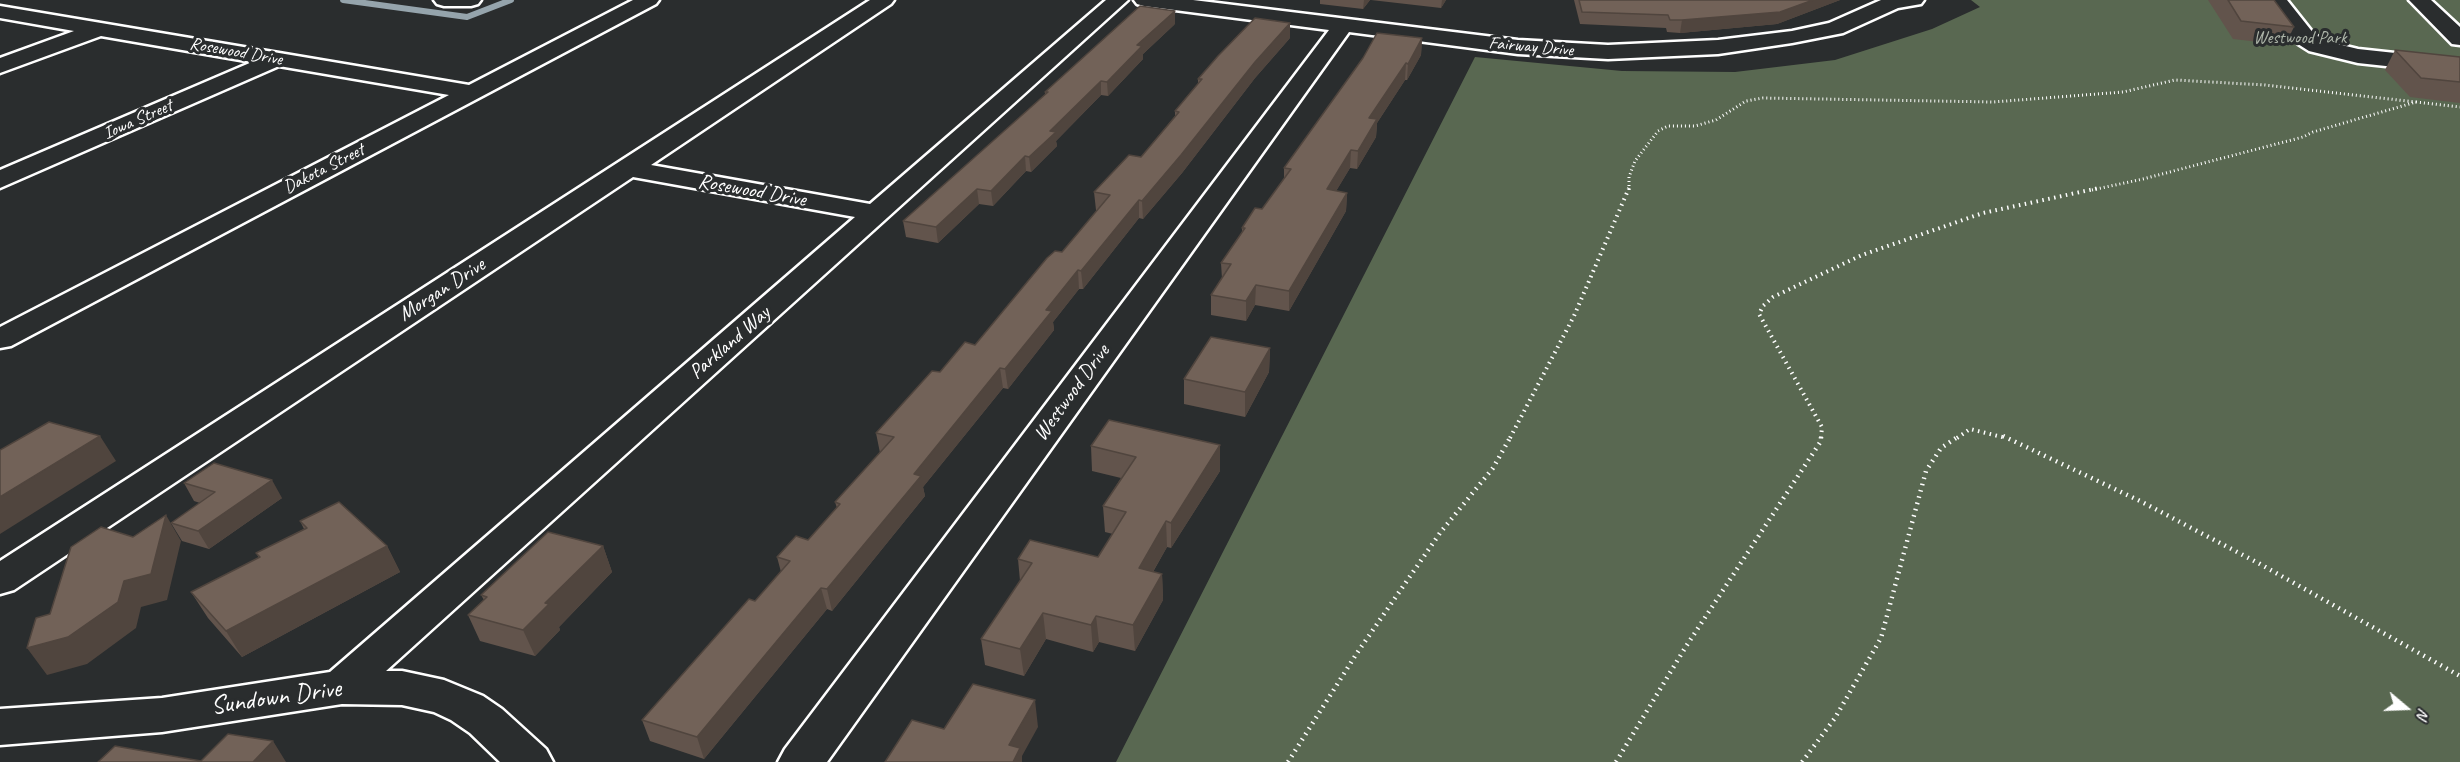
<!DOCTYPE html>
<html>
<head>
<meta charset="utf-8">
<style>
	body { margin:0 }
	#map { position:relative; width:2460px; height:762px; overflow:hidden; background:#2a2d2e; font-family:Caveat,sans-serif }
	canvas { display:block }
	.north { position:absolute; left:2376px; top:678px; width:60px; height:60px; -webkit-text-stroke:4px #2a2d2e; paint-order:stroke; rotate:109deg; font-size:16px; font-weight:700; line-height:24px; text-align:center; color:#fff }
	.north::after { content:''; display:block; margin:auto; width:21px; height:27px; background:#fff; clip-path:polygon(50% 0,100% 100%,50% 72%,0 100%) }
</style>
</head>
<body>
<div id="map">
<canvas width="2460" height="762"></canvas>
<div class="north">N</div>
</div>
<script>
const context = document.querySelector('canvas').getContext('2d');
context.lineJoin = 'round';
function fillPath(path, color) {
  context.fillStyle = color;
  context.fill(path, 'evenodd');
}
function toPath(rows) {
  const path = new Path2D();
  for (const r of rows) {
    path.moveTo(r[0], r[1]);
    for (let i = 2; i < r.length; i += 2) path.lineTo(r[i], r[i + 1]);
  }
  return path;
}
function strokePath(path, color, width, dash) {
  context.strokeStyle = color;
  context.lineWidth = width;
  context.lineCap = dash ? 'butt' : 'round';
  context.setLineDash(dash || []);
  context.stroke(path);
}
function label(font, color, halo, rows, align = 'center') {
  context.font = font + ' Caveat,sans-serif';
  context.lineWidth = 6;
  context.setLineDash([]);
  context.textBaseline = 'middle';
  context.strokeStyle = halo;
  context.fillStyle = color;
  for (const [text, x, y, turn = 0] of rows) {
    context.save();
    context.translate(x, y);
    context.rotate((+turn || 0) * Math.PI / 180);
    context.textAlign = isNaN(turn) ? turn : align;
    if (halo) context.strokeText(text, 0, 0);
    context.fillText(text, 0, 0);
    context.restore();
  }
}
fillPath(toPath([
	[1971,0,2460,0,2460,762,1116,762,1475,57,1622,71,1735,72,1835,60,1932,29,1980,7]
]), '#596851');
strokePath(toPath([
	[343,0,467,17,511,0]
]), '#95a4ac', 6);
const minor = toPath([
	[434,0,481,0,478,4,471,6,444,6,437,4,434,0],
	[633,0,659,0,656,4,11,346,0,348,0,327,449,95,279,66,0,188,0,170,252,62,101,36,0,73,0,58,74,31,0,18,0,6,469,85,633,0],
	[870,0,894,0,891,4,651,165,870,204,1106,0,1128,0,386,671,402,671,444,680,483,696,502,709,546,749,553,762,500,762,470,733,451,720,434,712,402,705,342,704,162,732,0,745,0,709,162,698,330,672,855,217,633,177,14,590,0,594,0,561,870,0],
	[1134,0,1193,0,1518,40,1608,45,1718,40,1792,31,1829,23,1881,0,1924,0,1921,4,1898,8,1843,33,1792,43,1718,54,1608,59,1518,54,1349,32,827,762,778,762,785,749,1329,30,1144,6,1137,4,1134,0],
	[2266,0,2287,0,2314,34,2325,41,2358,49,2460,60,2460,74,2358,63,2309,51,2298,44,2266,0],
	[2409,0,2431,0,2460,27,2460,45,2452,44,2409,0]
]);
strokePath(minor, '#fff', 5);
strokePath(toPath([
	[1629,190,1629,177,1635,161,1658,131,1668,126,1695,126,1716,120,1746,101,1763,98,1993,102,2123,92,2175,80,2265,85,2416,102],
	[2092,190,2143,179,2303,137,2313,132,2416,102,2460,107]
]), '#fff', 3, [1, 3]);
strokePath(toPath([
	[1510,438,1574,316,1629,188],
	[1821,438,1822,427,1759,314,1763,306,1773,297,1862,255,1983,213,2099,188],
	[1957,438,1970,429,2006,438]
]), '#fff', 4, [1.5, 4.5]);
strokePath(toPath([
	[2003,436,2140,501,2260,564,2460,676],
	[1288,762,1357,653,1440,533,1493,468,1511,436],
	[1616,762,1685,648,1821,441,1821,436],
	[1802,762,1835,718,1881,638,1926,471,1941,448,1959,436]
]), '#fff', 4.5, [1.5, 5]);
fillPath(minor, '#2a2d2e');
fillPath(toPath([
	[1320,0,1370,0,1363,9,1320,4],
	[1371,0,1446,0,1441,8],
	[1574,0,1840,0,1777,24,1680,33,1667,32,1666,28,1580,24],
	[2208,0,2274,0,2294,27,2285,45,2233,39],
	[1175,24,1143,54,1143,59,1108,96,1101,95,1056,141,1057,146,1031,172,1026,171,993,206,979,204,938,243,906,237,903,221,1045,95,1045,92],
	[1290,38,1255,78,1182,173,1143,219,1139,218,1083,289,1079,289,1053,322,1054,330,1008,389,1003,388,923,487,925,496,832,611,827,609,704,759,650,741,642,720,755,601,781,572,777,557,808,540,837,508,835,502,880,453,876,433,940,372,975,345,1062,252,1097,210,1096,210,1094,192,1141,157,1175,116,1175,111,1198,84,1198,79],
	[1422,38,1421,55,1407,80,1405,80,1377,123,1376,137,1357,169,1350,168,1336,191,1347,193,1346,211,1289,311,1255,305,1246,321,1211,315,1211,295,1222,279,1221,263,1242,232,1242,228,1262,209,1284,179,1284,168],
	[2395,50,2460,57,2460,103,2410,97,2385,70],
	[1270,348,1269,372,1245,417,1184,404,1184,379],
	[1091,446,1220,471,1171,548,1167,547,1153,572,1162,574,1163,600,1135,651,1099,642,1093,652,1046,639,1024,676,985,665,981,639,1020,581,1018,559,1098,557,1113,534,1105,532,1103,506,1121,478,1092,471],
	[184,483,282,498,209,549,182,541,171,523,200,503,194,501],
	[300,521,387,546,400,572,242,657,208,618,191,592,259,558,256,553,304,529],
	[603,546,612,572,559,627,560,630,535,656,480,641,468,615,484,600,481,595]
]), '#62544c');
fillPath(toPath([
	[1364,0,1370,0,1363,9],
	[1442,0,1446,0,1441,8],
	[1813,0,1840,0,1777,24,1680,33,1682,20],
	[1175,11,1175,24,1143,54,1143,59,1108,96,1107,82,1137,45],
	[1290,23,1290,38,1255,78,1182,173,1143,219,1142,201,1255,62],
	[1422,38,1421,55,1407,80,1408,64],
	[1406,63,1405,80,1377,123,1376,137,1357,169,1358,151,1369,118],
	[1101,81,1101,95,1056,141,1057,146,1031,172,1029,157,1050,131],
	[1351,150,1350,168,1326,208,1327,189],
	[1025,156,1026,171,993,206,991,191],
	[977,189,979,204,938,243,936,227],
	[1347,193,1346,211,1289,311,1289,291],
	[1139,200,1139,218,1083,289,1081,271],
	[1078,270,1079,289,1053,322,1054,330,1008,389,1005,369,1046,310],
	[1256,285,1255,305,1246,321,1246,301],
	[1270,348,1269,372,1245,417,1245,392],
	[1000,368,1003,388,923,487,925,496,832,611,827,589,914,474],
	[100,436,116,461,0,534,0,497],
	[1220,445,1220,471,1171,548,1171,523],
	[272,480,282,498,209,549,198,531],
	[166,515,181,541,167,600,141,607,136,628,87,664,47,675,27,648],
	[1166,521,1167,547,1140,594,1139,568],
	[387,546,400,572,242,657,226,631],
	[603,546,612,572,559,627,560,630,535,656,523,630,545,603],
	[1162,574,1163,600,1135,651,1133,625],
	[821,588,827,609,704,759,697,737],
	[1043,613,1046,639,1024,676,1020,649],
	[1096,616,1099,642,1093,652,1091,625],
	[1035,700,1038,727,1022,756,1022,762,1011,762,1009,745],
	[273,741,286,762,253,762]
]), '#50453e');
const building = toPath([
	[1579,0,1813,0,1780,12,1682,20,1670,20,1668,15,1582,12,1579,0],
	[2228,0,2274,0,2294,27,2241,21,2228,0],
	[1140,6,1175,11,1137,45,1142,46,1107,82,1101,81,1050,131,1056,132,1029,157,1025,156,991,191,977,189,936,227,903,221,1048,92,1045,92,1140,6],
	[1255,18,1290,23,1255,62,1181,155,1142,201,1139,200,1081,271,1078,270,1046,310,1052,311,1005,369,1000,368,914,474,921,476,827,589,821,588,697,737,642,720,749,599,755,601,790,561,777,557,796,536,808,540,840,504,835,502,894,437,876,433,932,371,940,372,965,342,975,345,1047,258,1055,251,1062,252,1110,195,1094,192,1129,155,1141,157,1179,112,1175,111,1202,79,1198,79,1218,56,1255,18],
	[1377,33,1422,38,1408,64,1406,63,1369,118,1377,119,1358,151,1351,150,1327,189,1347,193,1289,291,1256,285,1246,301,1211,295,1231,264,1221,263,1245,228,1242,228,1255,208,1262,209,1291,169,1284,168,1363,58,1377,33],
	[2395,50,2460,57,2460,82,2421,78,2395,50],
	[1211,337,1270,348,1245,392,1184,379,1211,337],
	[1109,420,1220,445,1171,523,1166,521,1139,568,1162,574,1133,625,1096,616,1091,625,1043,613,1020,649,981,639,1032,563,1018,559,1030,540,1098,557,1126,512,1103,506,1136,457,1091,446,1109,420],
	[49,422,100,436,0,497,0,450,49,422],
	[214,463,272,480,198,531,171,523,215,492,184,483,214,463],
	[339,502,387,546,226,631,191,592,260,557,256,553,307,528,300,521,339,502],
	[166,515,151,574,124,581,118,602,68,637,27,648,36,618,50,614,71,547,101,527,133,537,166,515],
	[548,532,603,546,545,603,549,604,523,630,468,615,487,597,481,595,548,532],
	[973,684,1035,700,1009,745,1020,748,1013,762,885,762,912,720,944,729,973,684],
	[228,734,273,741,253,762,98,762,115,746,201,761,228,734]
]);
fillPath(building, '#726258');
strokePath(building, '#50453e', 1.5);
label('18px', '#acb4a8', '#2a2d2e', [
	["Westwood Park",2300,38]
]);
label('18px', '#fff', '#2a2d2e', [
	["Fairway Drive",1531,47,5],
	["Rosewood Drive",236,52,10],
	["Iowa Street",138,120,-24],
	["Dakota Street",324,169,-27]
]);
label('21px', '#fff', '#2a2d2e', [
	["Rosewood Drive",752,191,10],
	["Morgan Drive",442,290,-33],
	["Parkland Way",730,343,-41],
	["Westwood Drive",1072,393,-54]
]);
label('26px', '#fff', '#2a2d2e', [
	["Sundown Drive",276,698,-8]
]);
</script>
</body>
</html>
